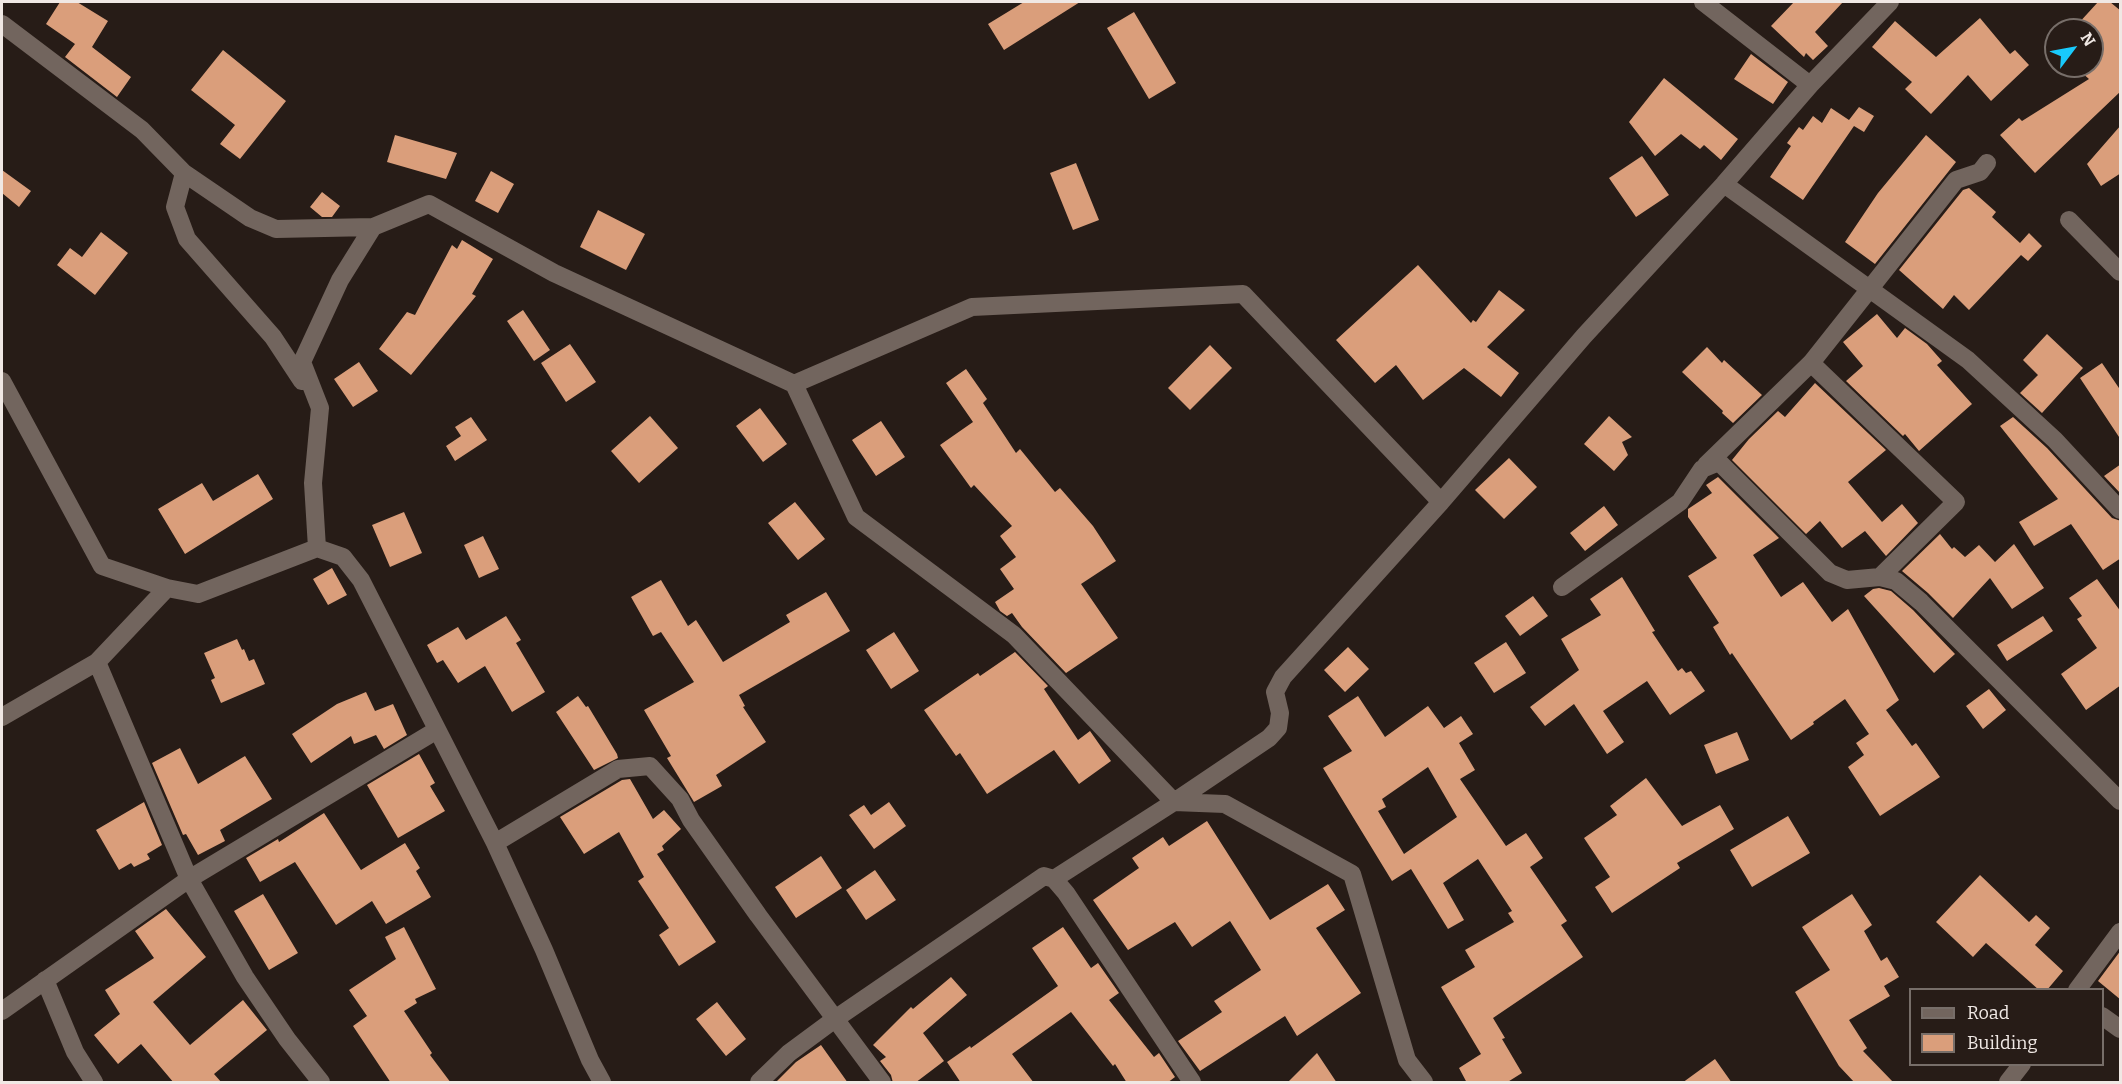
<!DOCTYPE html>
<html>
<head>
<meta charset="utf-8">
<style>
	body { margin:0 }
	#map { position:relative; width:2122px; height:1084px; overflow:hidden; background:#271c17; font-family:Bitter,serif }
	canvas { display:block }
	.frame { position:absolute; inset:0; border:3px solid #f0e8e4; pointer-events:none }
	.legend { position:absolute; left:1909px; top:988px; width:195px; height:78px; box-sizing:border-box; background:#271c17; border:2px solid #776e69; margin:0; padding:8px 10px; list-style:none; font-size:18px; color:#f0e8e4 }
	.legend li { display:flex; align-items:center; gap:12px; height:30px }
	.legend b { width:30px; border:2px solid #776e69 }
	.north { position:absolute; left:2044px; top:18px; width:60px; height:60px; box-sizing:border-box; background:#271c17; border:2px solid #776e69; border-radius:50%; rotate:58deg; font-size:16px; font-weight:700; line-height:24px; text-align:center; color:#f0e8e4 }
	.north::after { content:''; display:block; margin:auto; width:21px; height:27px; background:#19cafc; clip-path:polygon(50% 0,100% 100%,50% 72%,0 100%) }
</style>
</head>
<body>
<div id="map">
<canvas width="2122" height="1084"></canvas>
<div class="frame"></div>
<ul class="legend">
<li><b style="height:8px;background:#72655e"></b>Road</li>
<li><b style="height:16px;background:#da9e7b"></b>Building</li>
</ul>
<div class="north">N</div>
</div>
<script>
const context = document.querySelector('canvas').getContext('2d');
context.lineJoin = 'round';
function fillPath(path, color) {
  context.fillStyle = color;
  context.fill(path, 'evenodd');
}
function toPath(rows) {
  const path = new Path2D();
  for (const r of rows) {
    path.moveTo(r[0], r[1]);
    for (let i = 2; i < r.length; i += 2) path.lineTo(r[i], r[i + 1]);
  }
  return path;
}
function strokePath(path, color, width, dash) {
  context.strokeStyle = color;
  context.lineWidth = width;
  context.lineCap = dash ? 'butt' : 'round';
  context.setLineDash(dash || []);
  context.stroke(path);
}
fillPath(toPath([
	[60,2,77,2,108,21,92,47,131,77,117,97,65,57,75,44,46,24],
	[1024,2,1080,2,1004,50,988,24],
	[1794,2,1843,2,1815,32,1828,46,1813,60,1806,53,1804,57,1771,26],
	[2098,2,2110,2,2121,11,2121,91,2035,173,2000,135,2019,118,2022,121,2089,79,2074,66,2092,66,2092,30,2082,30,2077,25],
	[1134,12,1176,83,1149,99,1107,28],
	[1980,18,2010,54,2015,50,2029,65,1991,101,1968,75,1931,114,1905,89,1912,82,1872,47,1895,21,1936,57],
	[223,50,286,101,240,159,220,144,235,125,191,90],
	[1751,54,1788,82,1773,104,1734,79],
	[1664,78,1738,139,1721,160,1704,145,1700,149,1681,134,1655,156,1629,122],
	[1859,107,1874,116,1864,132,1854,126,1803,200,1770,177,1791,146,1787,143,1799,127,1803,130,1813,116,1822,123,1831,108,1849,120],
	[2121,125,2121,173,2101,186,2087,164],
	[395,135,457,153,446,179,387,162],
	[1926,135,1956,162,1875,264,1845,242,1878,193],
	[1642,156,1669,195,1636,217,1609,178],
	[1076,163,1099,220,1073,230,1050,173],
	[2,170,31,191,19,207,2,193],
	[491,171,514,184,498,213,475,201],
	[1969,188,1996,212,1992,217,2020,243,2029,233,2042,246,2028,261,2021,255,1969,310,1954,295,1943,309,1899,270,1963,190],
	[322,192,340,206,332,217,322,217,310,207],
	[598,210,645,234,626,270,580,247],
	[101,232,128,253,95,295,57,265,70,248,82,257],
	[462,240,493,259,472,294,476,296,411,375,379,349,407,312,415,315,452,245,457,249],
	[1418,265,1471,323,1473,320,1476,322,1499,290,1525,310,1487,347,1519,373,1501,397,1464,368,1423,400,1396,365,1375,383,1336,340],
	[523,310,550,350,534,361,507,321],
	[1877,314,1897,338,1905,328,1927,344,1942,361,1937,365,1972,404,1919,451,1905,434,1903,436,1846,381,1863,366,1843,342],
	[2047,334,2083,368,2042,413,2020,393,2038,375,2023,360],
	[570,344,596,382,566,402,541,363],
	[1210,345,1232,368,1190,410,1168,388],
	[1707,347,1722,363,1724,360,1762,395,1733,423,1722,413,1723,411,1682,372],
	[359,362,378,391,353,407,334,379],
	[2102,363,2121,391,2121,440,2080,378],
	[966,369,987,399,983,403,1016,453,1020,449,1055,492,1060,488,1093,526,1116,561,1081,584,1118,638,1066,673,1022,627,1012,613,1007,616,1000,611,995,602,1014,589,1000,569,1016,557,1000,536,1012,526,974,485,971,488,940,445,973,422,946,383],
	[1815,383,1886,450,1848,482,1882,522,1902,504,1918,523,1886,556,1865,531,1842,548,1820,521,1806,534,1732,460,1749,439,1778,411,1785,417],
	[760,408,787,444,763,462,736,426],
	[650,416,678,448,639,483,611,451],
	[1609,416,1632,437,1622,442,1628,455,1614,471,1584,444],
	[471,417,487,440,455,461,446,446,461,436,455,427],
	[2013,417,2047,448,2112,518,2121,521,2121,558,2103,570,2071,524,2034,546,2019,522,2058,499,2000,426],
	[881,421,905,457,876,476,852,440],
	[1509,458,1537,487,1504,519,1475,490],
	[2121,464,2121,494,2104,476],
	[258,474,273,499,185,554,158,509,202,483,213,501],
	[1718,477,1779,538,1753,555,1781,597,1803,582,1832,622,1848,609,1899,700,1886,710,1912,746,1916,743,1940,777,1880,816,1848,767,1864,755,1856,743,1869,734,1845,699,1813,722,1814,724,1791,740,1732,653,1730,655,1713,627,1719,623,1688,576,1717,558,1688,517,1688,509,1712,493,1706,485],
	[795,502,825,539,798,560,768,523],
	[1604,506,1618,525,1585,551,1570,533],
	[404,512,422,553,390,567,372,525],
	[1940,534,1952,549,1954,547,1965,557,1979,545,1995,562,2014,544,2044,588,2012,609,1990,578,1953,618,1928,593,1902,571],
	[483,536,499,569,479,578,464,545],
	[332,568,347,595,328,605,313,579],
	[1622,577,1655,631,1652,632,1678,671,1682,668,1686,673,1691,671,1705,691,1670,715,1647,681,1603,711,1624,742,1607,754,1574,704,1545,726,1530,707,1579,670,1561,639,1601,615,1590,599],
	[2097,579,2121,612,2121,685,2086,710,2061,674,2097,648,2077,619,2082,616,2069,598],
	[661,580,688,626,696,620,723,662,790,622,786,615,826,592,850,631,739,695,745,706,743,707,766,742,716,775,722,786,694,802,667,758,671,756,644,710,694,682,661,632,653,636,631,597],
	[1879,588,1891,591,1913,610,1955,654,1934,673,1864,596,1873,589],
	[1533,596,1548,616,1520,636,1505,616],
	[506,616,521,640,516,643,545,692,512,712,485,666,458,683,443,660,437,663,427,645,458,627,466,640],
	[2043,616,2053,631,2007,661,1997,645],
	[894,632,919,671,891,689,866,650],
	[237,639,242,650,244,649,249,661,254,659,265,684,221,703,211,680,215,678,204,653],
	[1506,642,1526,673,1494,693,1474,663],
	[1348,647,1369,669,1345,692,1324,670],
	[1015,652,1048,686,1044,689,1078,740,1090,731,1111,761,1079,784,1054,750,987,794,960,753,956,756,924,710,978,673,980,676],
	[1989,689,2006,710,1983,729,1966,706],
	[366,692,375,711,393,704,407,735,384,749,376,735,354,744,351,736,311,763,292,734,337,704],
	[578,696,586,707,588,706,617,754,618,758,594,770,556,712],
	[1358,696,1385,737,1428,706,1444,728,1461,716,1473,734,1459,743,1475,770,1460,779,1506,846,1526,833,1543,858,1530,867,1567,921,1561,925,1583,957,1493,1018,1505,1038,1502,1039,1522,1073,1506,1083,1467,1083,1459,1068,1481,1054,1441,987,1475,967,1465,950,1514,922,1508,913,1512,911,1478,859,1443,883,1464,920,1448,929,1411,869,1392,881,1323,768,1352,751,1328,716],
	[1428,767,1457,817,1404,854,1378,811,1386,807,1382,799],
	[1737,732,1749,760,1716,774,1704,745],
	[180,748,198,784,245,756,272,799,220,830,225,841,198,855,186,834,183,835,152,763],
	[419,754,435,783,430,786,445,811,398,838,367,785],
	[1646,778,1682,826,1720,805,1734,829,1677,863,1680,868,1612,913,1595,887,1610,877,1584,838,1617,815,1610,806],
	[630,779,653,819,664,810,681,829,662,846,664,850,657,854,716,942,679,966,659,935,669,928,638,881,644,877,619,832,584,854,560,817,622,780],
	[144,802,162,845,147,854,150,859,134,867,131,863,119,870,96,830],
	[889,802,906,826,874,849,849,815,864,805,871,815],
	[324,813,361,870,405,843,420,868,416,871,431,897,386,924,372,901,336,925,295,862,260,882,246,858,278,839,279,842],
	[1788,816,1810,853,1752,887,1730,850],
	[1207,821,1270,920,1328,884,1345,910,1316,928,1361,993,1297,1036,1285,1016,1200,1071,1178,1041,1222,1012,1214,1001,1261,970,1230,921,1192,947,1175,922,1128,950,1093,900,1139,868,1132,858,1163,837,1169,846],
	[821,856,842,888,796,918,775,887],
	[875,870,896,900,866,920,846,890],
	[1980,875,2029,922,2036,915,2050,928,2035,945,2063,971,2047,990,2039,990,1986,943,1973,957,1936,922],
	[263,894,298,953,269,970,234,911],
	[1852,894,1872,925,1864,931,1881,961,1887,957,1899,977,1884,986,1890,996,1849,1020,1867,1048,1863,1051,1894,1083,1855,1083,1839,1066,1795,992,1830,970,1802,927],
	[166,909,206,957,153,1002,190,1045,243,1000,267,1030,214,1074,222,1083,174,1083,141,1044,118,1064,94,1035,120,1014,105,990,154,958,135,931],
	[404,927,436,989,415,999,417,1003,404,1011,432,1053,430,1055,451,1083,391,1083,353,1026,367,1016,349,990,396,959,385,937],
	[1063,927,1091,968,1098,963,1119,993,1109,1000,1154,1057,1159,1053,1175,1077,1167,1083,1127,1083,1115,1064,1113,1066,1071,1012,1012,1054,1034,1083,961,1083,947,1062,970,1046,971,1048,1058,986,1032,948],
	[2121,950,2121,1000,2098,981],
	[951,977,967,995,923,1033,944,1061,915,1083,893,1083,891,1075,880,1061,886,1057,873,1045,911,1007,913,1009],
	[717,1002,746,1039,726,1056,696,1019],
	[821,1045,848,1083,775,1083,796,1062],
	[1317,1053,1337,1083,1287,1083],
	[1715,1059,1732,1083,1682,1083]
]), '#da9e7b');
strokePath(toPath([
	[1703,2,1810,85],
	[2,24,142,130,184,173,250,218,276,229,373,227,429,204,554,273,794,384,972,307,1243,294,1441,502],
	[184,173,175,207,187,239,273,337,302,381],
	[1724,184,1968,360,2055,440,2120,510],
	[2069,220,2120,272],
	[1811,363,1956,502,1880,577],
	[2,381,102,566,167,588,198,594,317,548,343,557,361,580,495,843,544,950,590,1060,602,1082],
	[794,384,856,517,1014,635,1174,802,1225,804,1352,874,1407,1060,1424,1082],
	[1706,465,1811,363,1956,180,1980,172,1987,163],
	[317,548,313,483,320,408,302,362,340,280,373,227],
	[1562,587,1680,502,1702,469,1719,462,1830,573,1847,580,1880,577,1896,581,1921,602,2120,801],
	[97,662,189,879,245,977,287,1039,321,1082],
	[2,717,97,662,167,588],
	[495,843,618,769,650,766,680,799,691,820,758,915,882,1082],
	[1054,879,1174,802,1269,738,1278,728,1280,713,1275,692,1283,677,1441,502,1584,336,1724,184,1810,85,1890,2],
	[45,980,75,1052,94,1082],
	[2077,990,2120,932],
	[2,1011,189,879,437,730],
	[2102,1016,2120,1029],
	[759,1082,789,1053,835,1019,1044,876,1054,879,1066,893,1192,1082],
	[2008,1082,2022,1064]
]), '#72655e', 18);
</script>
</body>
</html>
